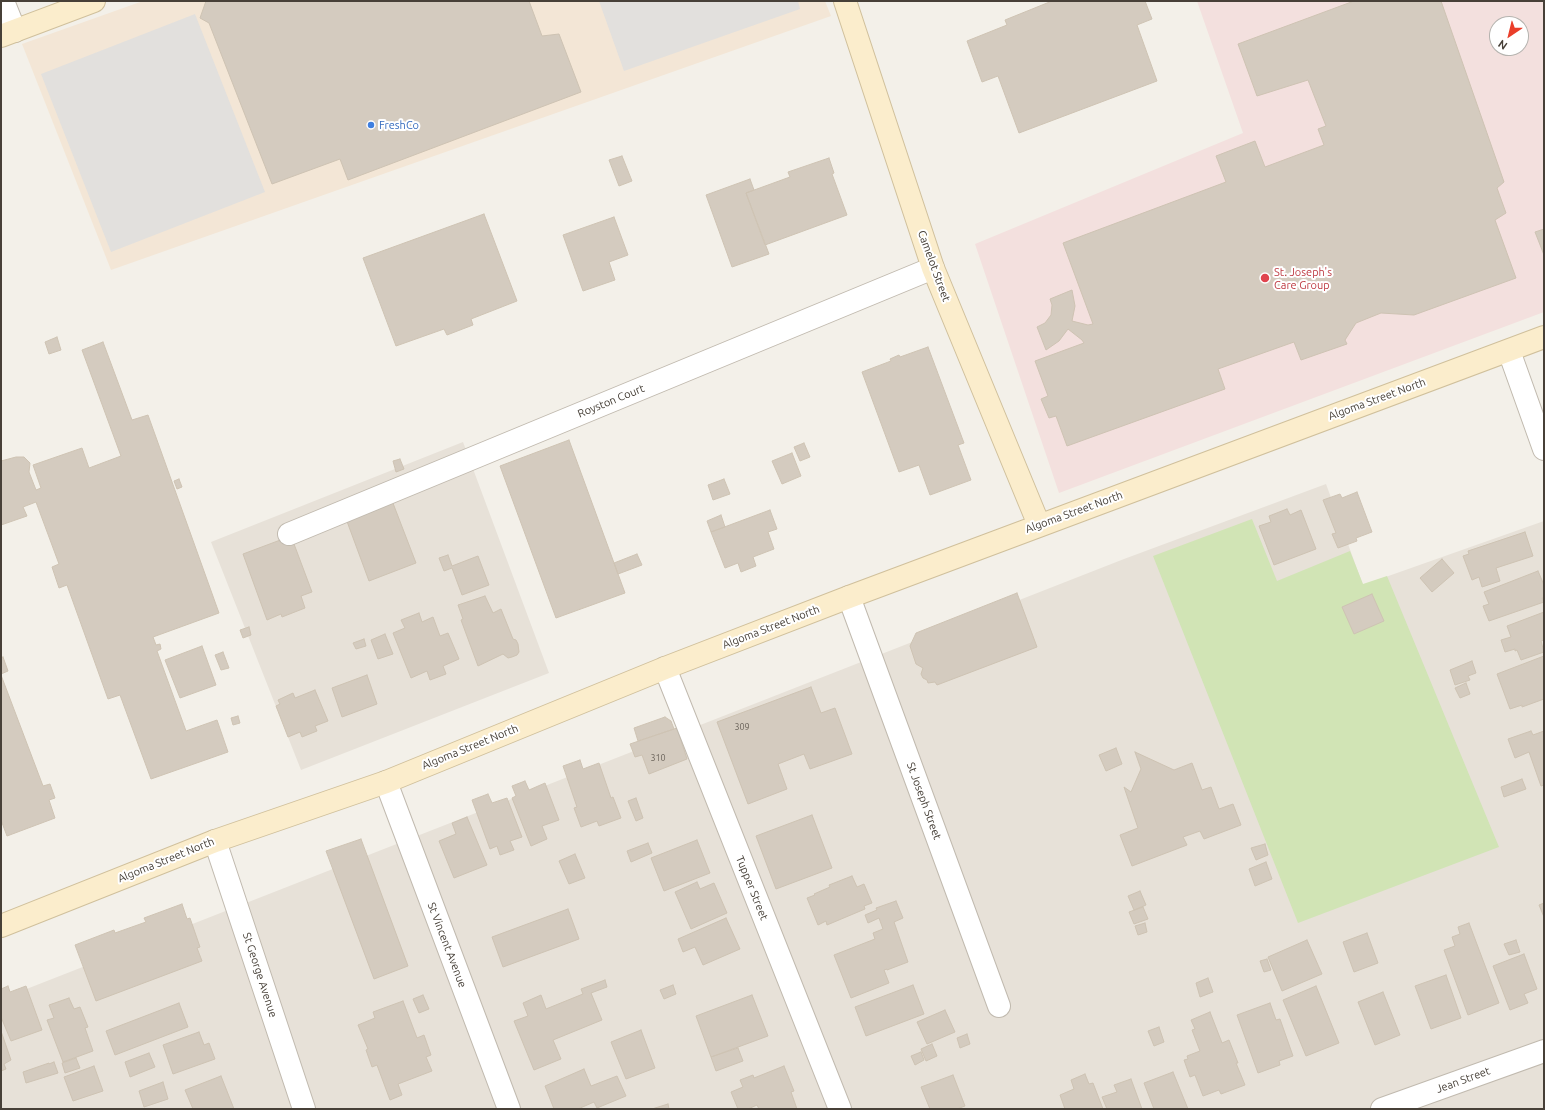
<!DOCTYPE html>
<html>
<head>
<meta charset="utf-8">
<style>
	body { margin:0 }
	#map { position:relative; width:1545px; height:1110px; overflow:hidden; background:#f3f0e9; font-family:Ubuntu,sans-serif }
	canvas { display:block }
	.frame { position:absolute; inset:0; border:2px solid #474038; pointer-events:none }
	.north { position:absolute; left:1489px; top:16px; width:40px; height:40px; box-sizing:border-box; background:#fff; border:1px solid #b5b3af; border-radius:50%; rotate:215deg; font-size:11px; font-weight:700; line-height:16px; text-align:center; color:#474038 }
	.north::after { content:''; display:block; margin:auto; width:14px; height:18px; background:#ea3e2a; clip-path:polygon(50% 0,100% 100%,50% 72%,0 100%) }
</style>
</head>
<body>
<div id="map">
<canvas width="1545" height="1110"></canvas>
<div class="frame"></div>
<div class="north">N</div>
</div>
<script>
const context = document.querySelector('canvas').getContext('2d');
context.lineJoin = 'round';
function fillPath(path, color) {
  context.fillStyle = color;
  context.fill(path, 'evenodd');
}
function toPath(rows) {
  const path = new Path2D();
  for (const r of rows) {
    path.moveTo(r[0], r[1]);
    for (let i = 2; i < r.length; i += 2) path.lineTo(r[i], r[i + 1]);
  }
  return path;
}
function strokePath(path, color, width, dash) {
  context.strokeStyle = color;
  context.lineWidth = width;
  context.lineCap = dash ? 'butt' : 'round';
  context.setLineDash(dash || []);
  context.stroke(path);
}
function label(font, color, halo, rows, align = 'center') {
  context.font = font + ' Ubuntu,sans-serif';
  context.lineWidth = 4;
  context.setLineDash([]);
  context.textBaseline = 'middle';
  context.strokeStyle = halo;
  context.fillStyle = color;
  for (const [text, x, y, turn = 0] of rows) {
    context.save();
    context.translate(x, y);
    context.rotate((+turn || 0) * Math.PI / 180);
    context.textAlign = isNaN(turn) ? turn : align;
    if (halo) context.strokeText(text, 0, 0);
    context.fillText(text, 0, 0);
    context.restore();
  }
}
fillPath(toPath([
	[463,442,549,673,301,770,211,542],
	[1326,484,1363,585,1544,521,1544,1109,1,1109,1,999,1124,559]
]), '#e7e1d8');
fillPath(toPath([
	[143,1,825,1,831,16,111,270,22,44]
]), '#f3e6d6');
fillPath(toPath([
	[1197,1,1544,1,1544,312,1059,493,975,244,1243,133],
	[1497,24,1521,24,1521,48,1497,48]
]), '#f3e0de');
fillPath(toPath([
	[1252,519,1277,581,1350,551,1363,584,1387,576,1499,847,1298,923,1153,556]
]), '#d1e4b5');
fillPath(toPath([
	[599,1,798,1,800,9,624,71],
	[195,14,265,192,111,252,41,74]
]), '#e2e0dd');
const building = toPath([
	[206,1,529,1,542,36,559,34,581,92,348,180,340,159,272,184,209,23,200,18,206,1],
	[1052,1,1145,1,1152,19,1137,25,1157,81,1019,133,998,76,982,82,967,41,1007,25,1005,20,1052,1],
	[1354,1,1441,1,1504,182,1497,188,1506,213,1495,220,1516,278,1414,315,1381,313,1356,323,1345,340,1347,344,1301,360,1294,342,1218,369,1225,389,1067,446,1056,416,1049,418,1041,399,1048,396,1035,361,1084,343,1082,340,1068,329,1059,341,1046,350,1037,327,1045,323,1051,315,1052,305,1050,299,1072,290,1075,306,1072,321,1088,325,1093,324,1063,243,1226,182,1216,156,1255,141,1265,167,1324,145,1318,129,1326,126,1308,80,1257,96,1238,44,1354,1],
	[622,156,632,181,619,186,609,160,622,156],
	[829,158,834,173,832,174,847,215,765,245,746,193,790,177,788,172,829,158],
	[750,179,754,190,746,193,769,254,732,267,706,195,750,179],
	[484,214,517,301,471,319,473,325,447,335,444,329,396,346,363,258,484,214],
	[614,217,628,255,609,262,615,280,583,291,563,235,614,217],
	[1544,229,1544,255,1535,232,1544,229],
	[57,337,61,350,49,354,45,342,57,337],
	[103,342,132,420,148,415,219,613,153,637,156,645,160,644,161,649,157,651,186,731,217,720,228,752,151,779,120,695,108,699,67,585,59,588,52,567,59,564,36,502,23,507,27,516,1,525,1,461,16,457,24,457,30,463,29,472,36,490,41,488,33,465,82,448,89,468,121,456,82,350,103,342],
	[928,347,964,443,958,445,971,480,930,495,919,465,899,472,862,372,891,361,890,359,899,355,900,357,928,347],
	[569,440,625,593,556,618,500,466,569,440],
	[804,443,810,457,800,461,794,447,804,443],
	[792,453,801,476,782,484,772,461,792,453],
	[400,459,404,469,396,472,393,461,400,459],
	[179,479,182,487,177,489,174,481,179,479],
	[724,479,730,494,713,500,708,485,724,479],
	[1357,492,1372,532,1356,538,1357,541,1338,548,1332,534,1336,533,1323,500,1340,494,1342,498,1357,492],
	[391,498,416,563,369,581,345,516,391,498],
	[1287,509,1290,515,1301,510,1316,549,1274,565,1259,526,1271,522,1269,516,1287,509],
	[770,510,777,529,768,532,774,549,753,557,756,566,741,572,738,563,725,568,711,532,770,510],
	[721,515,725,527,711,532,707,521,721,515],
	[1525,532,1533,556,1496,568,1500,581,1482,587,1479,577,1472,580,1463,556,1469,554,1468,551,1525,532],
	[291,536,312,592,301,596,305,608,282,617,281,614,267,620,243,554,291,536],
	[637,554,642,565,618,574,614,563,637,554],
	[448,555,452,566,478,556,489,585,462,595,452,568,444,571,439,558,448,555],
	[1442,559,1454,573,1432,592,1420,578,1442,559],
	[1538,571,1544,585,1544,598,1542,598,1544,602,1489,621,1483,606,1489,604,1484,592,1538,571],
	[1017,593,1037,647,937,685,935,682,928,683,927,680,923,678,921,674,923,668,916,664,910,646,916,633,1017,593],
	[1372,594,1384,621,1354,634,1342,607,1372,594],
	[485,596,493,613,501,609,513,639,516,640,518,644,519,652,517,655,512,657,508,658,503,654,478,666,461,620,463,619,458,605,485,596],
	[1544,612,1544,640,1541,641,1544,652,1521,660,1517,650,1515,651,1515,649,1505,652,1501,640,1511,637,1507,626,1544,612],
	[419,613,422,622,433,617,440,636,448,633,459,659,443,666,446,674,430,680,427,671,411,678,393,633,405,628,401,620,419,613],
	[249,627,251,635,243,638,240,630,249,627],
	[385,634,393,654,378,659,371,640,385,634],
	[364,639,366,646,356,649,353,643,364,639],
	[202,646,216,685,180,698,165,660,202,646],
	[223,652,229,668,221,670,215,655,223,652],
	[1544,656,1544,699,1522,707,1522,705,1510,709,1497,674,1544,656],
	[3,657,8,671,1,674,1,658,3,657],
	[1472,661,1476,673,1468,676,1470,680,1455,685,1450,670,1472,661],
	[1,675,43,786,50,784,55,798,49,800,55,818,7,836,1,820,1,675],
	[367,675,377,704,342,717,332,688,367,675],
	[1466,683,1470,694,1460,698,1455,688,1466,683],
	[811,687,821,713,835,708,852,754,810,769,804,754,778,764,787,789,748,804,717,722,811,687],
	[315,690,328,721,315,726,317,731,302,737,300,732,288,737,276,706,280,704,278,700,293,693,295,698,315,690],
	[238,716,240,723,233,725,231,718,238,716],
	[665,717,671,721,674,729,638,741,634,728,665,717],
	[677,728,687,759,649,774,642,755,635,757,630,744,677,728],
	[1531,731,1533,735,1544,731,1544,785,1541,786,1529,752,1515,758,1508,739,1531,731],
	[1116,748,1122,764,1106,771,1099,755,1116,748],
	[1135,752,1174,770,1192,763,1202,790,1211,787,1219,809,1233,804,1241,825,1204,839,1200,831,1183,837,1187,845,1132,866,1120,835,1138,828,1124,787,1131,792,1141,769,1135,752],
	[580,760,583,769,599,763,611,798,613,797,621,818,599,826,597,821,581,827,574,808,577,807,563,766,580,760],
	[1522,779,1526,789,1504,797,1501,787,1522,779],
	[525,781,529,790,545,783,559,820,542,826,547,839,531,846,512,798,516,796,512,786,525,781],
	[488,794,492,803,507,798,522,837,510,841,514,850,500,855,497,846,490,849,472,800,488,794],
	[636,798,643,818,636,821,628,801,636,798],
	[812,815,832,868,776,889,756,836,812,815],
	[467,817,487,865,454,878,439,841,456,834,452,823,467,817],
	[361,839,408,966,374,979,326,851,361,839],
	[697,840,710,873,664,891,651,858,697,840],
	[648,843,652,853,631,862,627,851,648,843],
	[1265,844,1268,855,1256,860,1251,848,1265,844],
	[575,854,585,878,569,884,559,861,575,854],
	[1266,862,1272,879,1255,886,1249,869,1266,862],
	[852,876,857,887,864,884,872,903,864,906,865,909,827,925,826,921,818,925,807,898,815,895,814,894,830,887,829,885,852,876],
	[697,882,700,889,714,883,727,913,691,929,675,892,697,882],
	[1140,891,1146,905,1134,910,1128,896,1140,891],
	[896,901,903,918,894,922,908,962,887,970,887,969,884,970,889,983,851,998,834,955,875,939,873,933,883,929,879,918,868,923,865,915,877,910,876,908,896,901],
	[1544,903,1544,917,1539,905,1544,903],
	[182,904,187,919,190,918,200,947,197,948,202,961,96,1001,75,945,114,930,115,933,146,922,144,918,182,904],
	[1143,907,1148,919,1134,924,1129,912,1143,907],
	[568,909,579,939,503,967,492,937,568,909],
	[726,918,740,949,703,965,695,947,683,952,678,939,726,918],
	[1145,923,1147,932,1138,935,1135,926,1145,923],
	[1469,923,1499,1003,1468,1015,1444,950,1455,946,1452,937,1460,934,1458,927,1469,923],
	[1367,933,1378,963,1354,972,1343,942,1367,933],
	[1307,940,1322,974,1282,991,1268,957,1307,940],
	[1516,940,1520,952,1509,955,1504,944,1516,940],
	[1524,954,1537,989,1524,994,1528,1003,1510,1010,1493,966,1524,954],
	[1267,959,1271,970,1264,972,1260,961,1267,959],
	[1446,975,1461,1018,1431,1029,1415,986,1446,975],
	[1208,978,1213,992,1200,997,1196,983,1208,978],
	[605,980,607,987,591,993,602,1020,553,1040,561,1059,534,1070,514,1021,528,1016,523,1003,541,995,546,1009,583,994,581,989,605,980],
	[673,985,676,994,664,999,660,990,673,985],
	[913,985,924,1014,866,1036,855,1007,913,985],
	[8,986,10,992,26,986,42,1030,11,1041,1,1017,1,989,8,986],
	[1316,986,1339,1043,1306,1056,1283,1000,1316,986],
	[1383,992,1400,1035,1375,1045,1358,1002,1383,992],
	[423,995,429,1009,419,1013,413,999,423,995],
	[752,995,768,1036,711,1057,696,1016,752,995],
	[69,998,74,1009,80,1007,88,1027,85,1028,93,1051,63,1062,47,1020,54,1018,49,1005,69,998],
	[403,1001,417,1038,424,1035,431,1055,426,1057,432,1071,398,1084,402,1095,390,1100,377,1065,372,1067,366,1050,368,1049,358,1025,375,1018,373,1012,403,1001],
	[179,1003,188,1027,115,1055,106,1031,179,1003],
	[1270,1003,1276,1020,1280,1019,1293,1056,1279,1061,1280,1065,1258,1073,1237,1015,1270,1003],
	[945,1010,955,1032,927,1044,917,1022,945,1010],
	[1210,1012,1222,1043,1229,1040,1238,1063,1236,1063,1245,1085,1221,1094,1219,1090,1203,1096,1195,1075,1190,1077,1184,1060,1188,1059,1187,1056,1200,1051,1192,1030,1195,1029,1191,1020,1210,1012],
	[1159,1027,1164,1042,1154,1046,1148,1031,1159,1027],
	[641,1030,655,1068,626,1079,611,1042,641,1030],
	[1,1031,11,1060,4,1064,6,1069,1,1071,1,1031],
	[199,1032,204,1045,209,1043,215,1059,173,1074,163,1045,199,1032],
	[967,1034,970,1044,960,1048,957,1038,967,1034],
	[932,1044,937,1056,926,1061,921,1049,932,1044],
	[738,1048,743,1061,716,1071,711,1057,738,1048],
	[921,1052,924,1060,915,1065,911,1056,921,1052],
	[149,1053,155,1067,130,1077,125,1062,149,1053],
	[76,1058,80,1068,65,1073,62,1063,76,1058],
	[54,1062,58,1073,26,1083,23,1072,49,1063,49,1064,54,1062],
	[94,1066,103,1091,73,1101,64,1077,94,1066],
	[784,1066,794,1091,791,1092,797,1109,759,1109,757,1105,748,1109,738,1109,731,1092,743,1087,740,1080,753,1075,754,1078,784,1066],
	[584,1069,591,1086,617,1076,626,1096,597,1108,594,1102,578,1109,554,1109,545,1086,584,1069],
	[1173,1072,1188,1109,1154,1109,1144,1083,1173,1072],
	[1085,1074,1089,1084,1093,1083,1103,1109,1065,1109,1060,1095,1074,1089,1071,1080,1085,1074],
	[953,1075,965,1106,957,1109,930,1109,921,1087,953,1075],
	[221,1076,234,1109,193,1109,185,1090,221,1076],
	[1131,1079,1142,1109,1107,1109,1102,1097,1117,1092,1114,1085,1131,1079],
	[163,1082,168,1099,144,1107,139,1091,163,1082],
	[668,1104,669,1109,652,1109,668,1104]
]);
fillPath(building, '#d4cbbf');
strokePath(building, '#cec3b3', 1);
const street = toPath([
	[3,1,15,31],
	[1509,351,1544,449],
	[289,534,933,268],
	[849,597,999,1006],
	[665,668,840,1109],
	[386,782,509,1109],
	[215,841,304,1109],
	[1382,1109,1544,1051]
]);
const secondary = toPath([
	[845,1,933,268,1039,525],
	[1,36,94,1],
	[1,926,215,841,386,782,665,668,849,597,1544,337]
]);
strokePath(street, '#c1baaf', 24);
strokePath(secondary, '#d0c09c', 24);
strokePath(street, '#fff', 22);
strokePath(secondary, '#fbedcc', 22);
for (const [x, y, r, color] of [
	[371,125,4,"#3f7fe0"],
	[1265,278,5,"#e0444e"]
]) {
  const dot = new Path2D();
  dot.arc(x, y, r, 0, 2 * Math.PI);
  context.fillStyle = color;
  context.fill(dot);
  strokePath(dot, '#fff', 1.5);
}
label('9px', '#6a635a', null, [
	["309",742,727],
	["310",658,758]
]);
label('11px', '#366cbe', '#fff', [
	["FreshCo",379,125]
], 'left');
label('11px', '#474038', '#fff', [
	["Camelot Street",934,266,70],
	["Algoma Street North",1377,399,-20],
	["Royston Court",611,401,-22],
	["Algoma Street North",1074,512,-20],
	["Algoma Street North",771,627,-21],
	["Algoma Street North",470,747,-22],
	["St Joseph Street",924,801,70],
	["Algoma Street North",166,860,-22],
	["Tupper Street",752,888,68],
	["St Vincent Avenue",447,945,69],
	["St George Avenue",260,975,72],
	["Jean Street",1463,1080,-20]
]);
label('11px', '#be3a42', '#fff', [
	["St. Joseph's",1274,272],
	["Care Group",1274,285]
], 'left');
</script>
</body>
</html>
